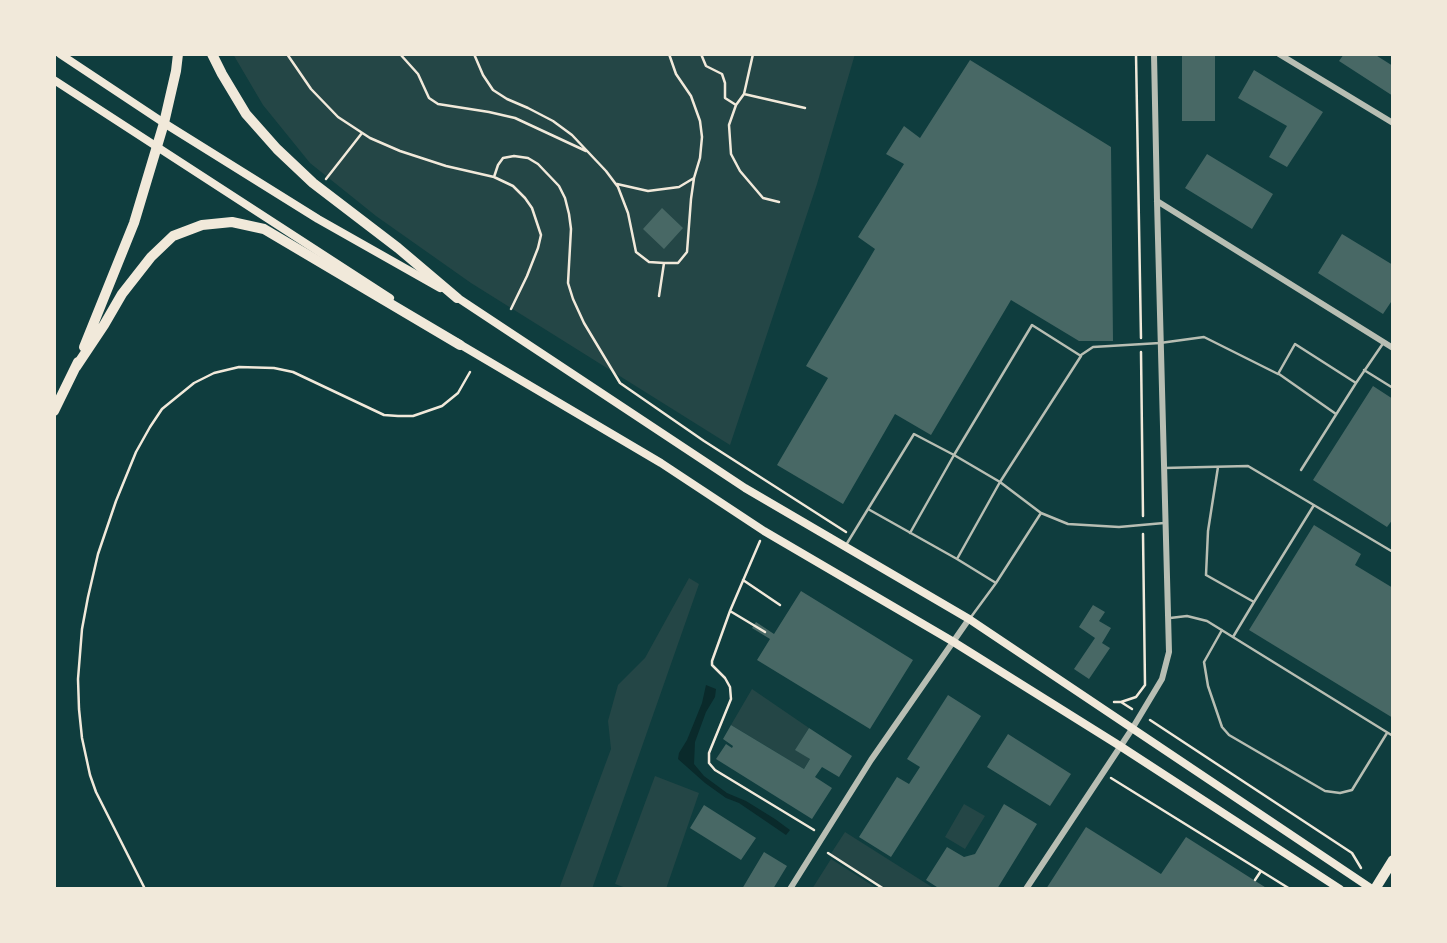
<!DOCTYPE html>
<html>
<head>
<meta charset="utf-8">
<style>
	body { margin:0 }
	#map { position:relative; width:1447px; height:943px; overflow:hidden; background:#0f3d3e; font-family:"Alegreya Sans",sans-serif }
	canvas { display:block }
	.frame { position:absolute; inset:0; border:56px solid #f1e9da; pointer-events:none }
</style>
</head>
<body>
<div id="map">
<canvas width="1447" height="943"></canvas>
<div class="frame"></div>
</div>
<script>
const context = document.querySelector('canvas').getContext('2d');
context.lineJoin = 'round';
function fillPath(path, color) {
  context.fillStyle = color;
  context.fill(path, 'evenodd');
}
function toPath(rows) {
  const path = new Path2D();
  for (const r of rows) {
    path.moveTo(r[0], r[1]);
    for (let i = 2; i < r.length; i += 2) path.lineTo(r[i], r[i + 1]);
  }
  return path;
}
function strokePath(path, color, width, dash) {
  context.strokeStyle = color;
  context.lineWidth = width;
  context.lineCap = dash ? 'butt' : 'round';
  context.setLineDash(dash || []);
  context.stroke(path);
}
fillPath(toPath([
	[233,54,855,54,817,184,730,445,471,283,376,216,310,163,263,105],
	[689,578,699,584,592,889,559,889,611,749,608,721,618,685,645,658],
	[752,689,809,728,796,749,810,759,804,769,731,725],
	[655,776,699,793,666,889,629,889,615,884],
	[964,804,985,816,965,849,945,837],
	[845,832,935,889,884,889,830,855],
	[831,859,878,889,812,889]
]), '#244646');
fillPath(toPath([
	[706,685,716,689,715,697,706,712,695,742,694,764,704,776,727,793,746,801,775,819,790,830,786,835,739,803,726,798,705,783,678,759,679,753,687,740,702,703]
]), '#0a2a2b');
fillPath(toPath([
	[1182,54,1215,54,1215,121,1182,121],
	[1344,54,1374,54,1393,66,1393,96,1339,61],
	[970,60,1111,147,1113,341,1079,341,1011,300,931,435,895,414,843,504,777,465,828,378,806,366,875,249,858,237,904,164,886,154,904,126,920,138],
	[1254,70,1323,112,1287,167,1269,157,1287,126,1238,98],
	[1207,154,1273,194,1252,229,1185,188],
	[662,208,683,228,664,249,643,229],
	[1342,234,1393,265,1393,299,1383,314,1318,273],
	[1373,386,1393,399,1393,519,1387,527,1313,480],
	[1314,525,1361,554,1355,565,1393,588,1393,718,1249,630],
	[801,591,913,660,870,729,757,660,770,639,752,628,756,622,774,634],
	[1093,605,1105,612,1099,621,1111,628,1102,643,1110,648,1089,679,1074,669,1095,638,1079,627],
	[948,695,981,716,891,857,859,837,897,777,909,784,920,767,907,759],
	[731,725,804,769,810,759,795,750,809,728,852,756,839,777,822,767,815,777,832,788,812,819,716,759,726,744,732,748,733,746,723,739],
	[1008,734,1071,774,1050,806,987,767],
	[1004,804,1037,824,997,889,940,889,926,880,947,847,964,857,975,854],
	[704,805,756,838,741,860,690,828],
	[1086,827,1161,874,1186,837,1268,889,1046,889],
	[764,852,787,866,773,889,742,889]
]), '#486865');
strokePath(toPath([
	[287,54,311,89,338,117,370,138,400,151,446,166,494,177,513,186,525,198,532,208,541,235,538,248,527,276,511,309],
	[400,54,418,74,429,98,438,104,489,112,515,118,586,151],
	[474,54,483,75,493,90,507,99,528,108,553,121,572,135,606,171,618,187,628,213,636,252,649,262,664,263],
	[701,54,706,66,722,74,725,83,725,98,736,105],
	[753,54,744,94,736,105,729,125,731,154,740,171,763,198,779,202],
	[1136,54,1141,338],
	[744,94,805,108],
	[494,177,498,165,503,158,514,156,528,158,538,164,559,186,565,198,569,214,571,229,568,283,573,299,584,323,620,383,704,441,846,532],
	[326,179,362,133],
	[617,184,648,191,679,187,694,178],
	[659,296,664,263,678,263,687,252,691,199,694,178,700,158,702,137,700,121,691,96,676,74,669,54],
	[1141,352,1143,516],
	[760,541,730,611,712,661,712,665,725,678,730,687,731,699,709,753,709,763,715,770,814,830],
	[743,580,780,605],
	[730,611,765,632],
	[1114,702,1121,702,1136,697,1145,685,1143,534],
	[1121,702,1132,709],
	[1150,720,1352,853,1361,868],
	[1111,778,1290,889],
	[828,853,884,889],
	[1255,880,1261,871],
	[145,889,96,792,90,775,82,738,79,709,78,679,82,629,88,597,98,554,116,501,136,452,150,427,162,409,194,383,214,373,239,367,274,368,293,372,384,415,398,416,413,416,442,406,458,393,470,372]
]), '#f1e9da', 2.5);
strokePath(toPath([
	[1081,355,1093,347,1160,343,1204,337,1278,374,1295,344,1356,383,1384,342],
	[1364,370,1393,388],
	[1279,374,1336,414],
	[1218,467,1208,531,1206,575,1254,602,1233,637],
	[1164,468,1248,466,1393,552],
	[1301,470,1356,383],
	[868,509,914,434,954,455,1000,482,1041,513,996,583,971,617],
	[1041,513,1068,524,1119,527,1164,523],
	[910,533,954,455,1032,325,1081,356,1000,482,957,559,996,583],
	[846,545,868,509,957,559],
	[1254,602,1314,505],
	[1170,618,1187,616,1207,621,1393,736],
	[1222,630,1204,662,1208,686,1222,727,1229,735,1325,791,1340,793,1352,790,1387,733]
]), '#b8beb3', 2.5);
strokePath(toPath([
	[1279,54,1393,123],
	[1157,201,1393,348],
	[790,889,871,760,969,619],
	[1026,889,1132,729,1162,679,1169,652,1157,201,1154,54]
]), '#b8beb3', 6);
strokePath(toPath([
	[60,54,164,123,318,219,440,288],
	[54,80,390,298],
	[455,296,745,488,969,619,1372,889],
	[456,342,661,463,764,531,952,641,1120,746,1340,889]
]), '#f1e9da', 8);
strokePath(toPath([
	[1375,889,1393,860]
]), '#f1e9da', 10);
strokePath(toPath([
	[212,54,222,74,246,114,277,149,313,183,398,248,457,298],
	[84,347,134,223,164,123,176,71,178,54],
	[76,367,104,325,122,294,151,257,173,236,202,225,232,222,264,229,460,345],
	[54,411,78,362]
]), '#f1e9da', 10);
</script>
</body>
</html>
